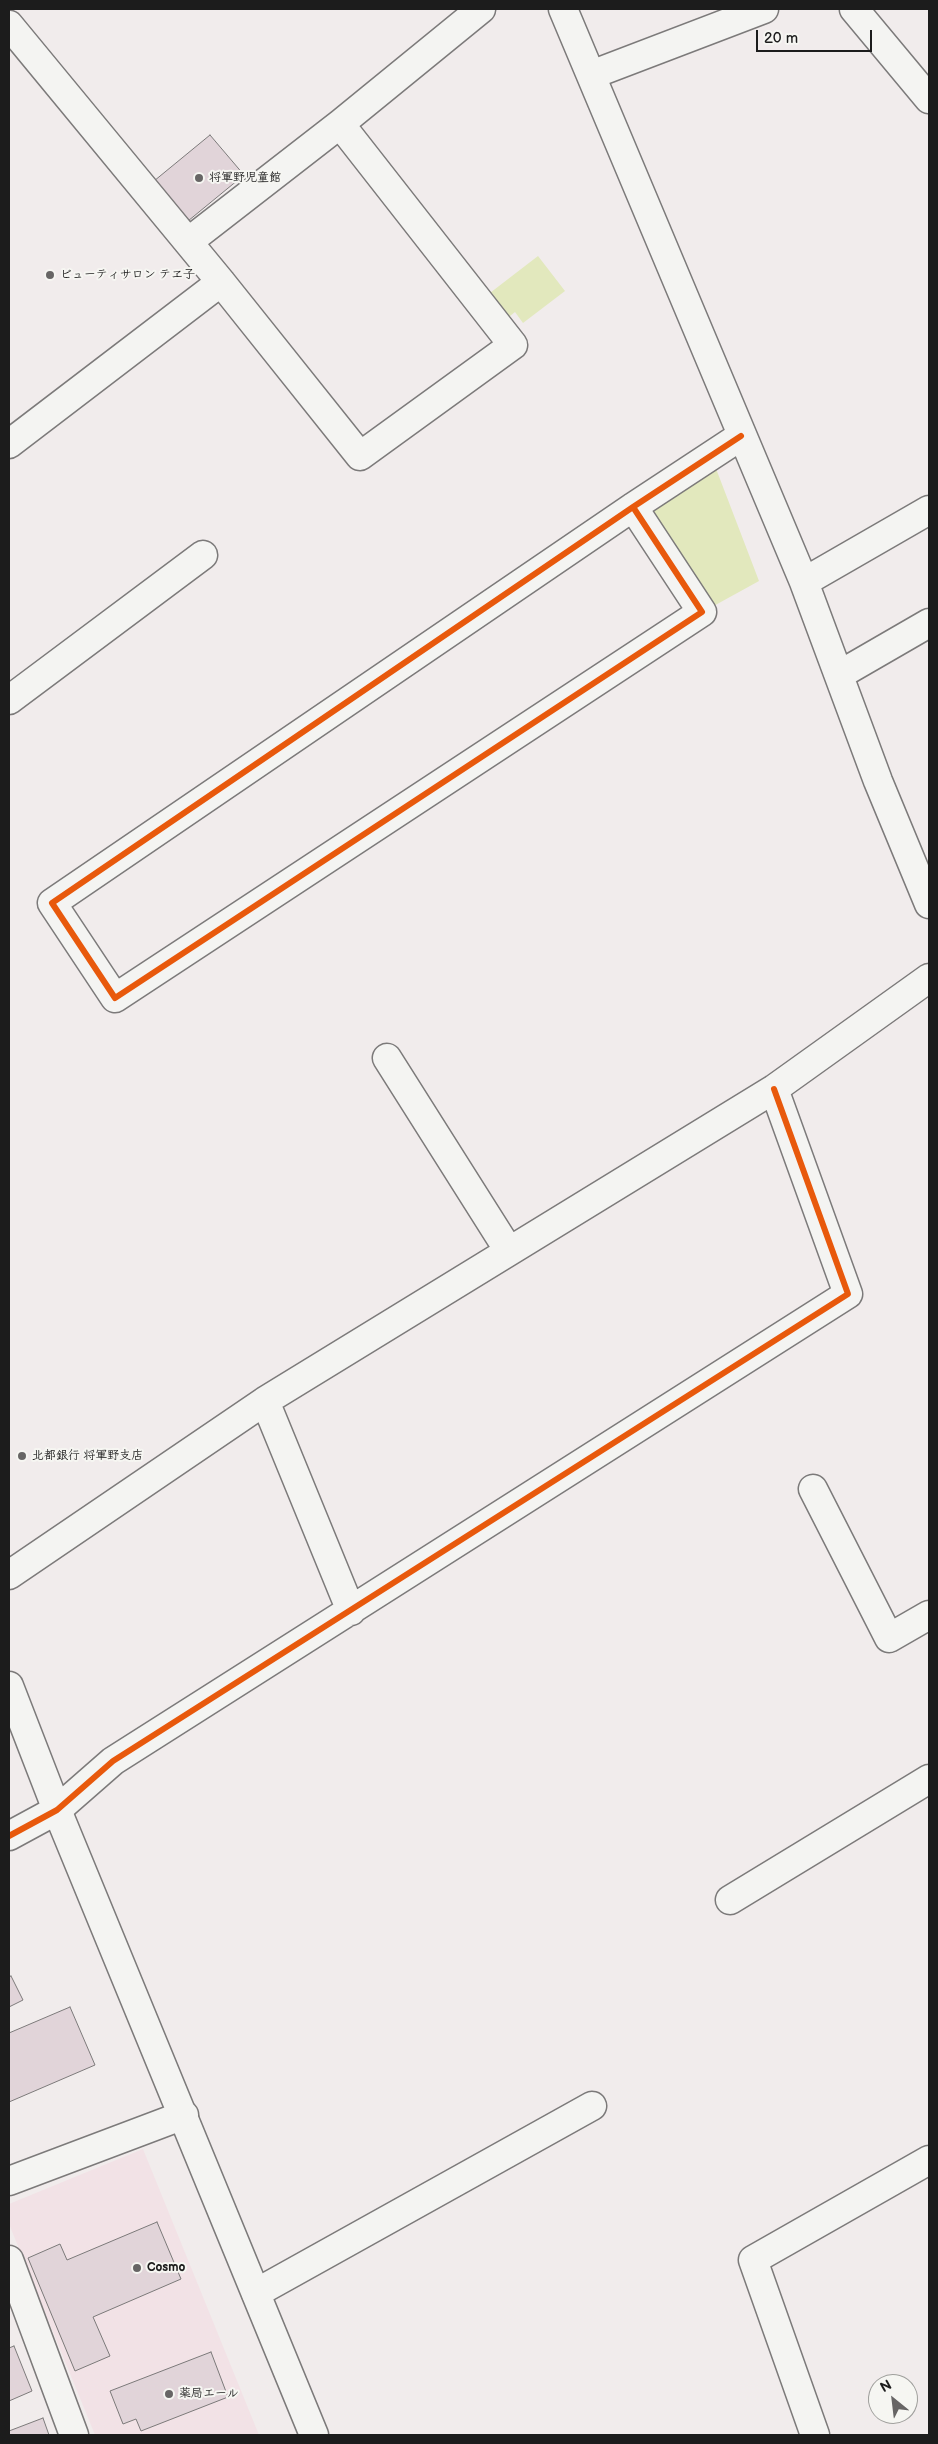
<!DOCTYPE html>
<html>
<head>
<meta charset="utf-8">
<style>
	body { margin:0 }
	#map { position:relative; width:938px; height:2444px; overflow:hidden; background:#f1ecec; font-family:"Balsamiq Sans",sans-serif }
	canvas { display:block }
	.frame { position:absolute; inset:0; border:10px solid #1c1c1c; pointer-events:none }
	.north { position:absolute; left:868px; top:2374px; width:50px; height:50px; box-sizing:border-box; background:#f6f6f2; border:1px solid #9f9f9c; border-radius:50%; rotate:331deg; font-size:14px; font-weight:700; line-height:20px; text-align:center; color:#1c1c1c }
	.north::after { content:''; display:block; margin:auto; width:18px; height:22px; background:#676565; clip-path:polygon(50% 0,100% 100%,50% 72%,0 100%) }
	.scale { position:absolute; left:756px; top:30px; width:116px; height:22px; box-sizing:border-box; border:2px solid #1c1c1c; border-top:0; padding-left:6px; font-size:15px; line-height:18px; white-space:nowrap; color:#1c1c1c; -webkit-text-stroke:4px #f6f6f2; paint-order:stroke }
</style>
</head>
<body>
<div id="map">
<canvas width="938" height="2444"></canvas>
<div class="frame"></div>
<div class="north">N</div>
<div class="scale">20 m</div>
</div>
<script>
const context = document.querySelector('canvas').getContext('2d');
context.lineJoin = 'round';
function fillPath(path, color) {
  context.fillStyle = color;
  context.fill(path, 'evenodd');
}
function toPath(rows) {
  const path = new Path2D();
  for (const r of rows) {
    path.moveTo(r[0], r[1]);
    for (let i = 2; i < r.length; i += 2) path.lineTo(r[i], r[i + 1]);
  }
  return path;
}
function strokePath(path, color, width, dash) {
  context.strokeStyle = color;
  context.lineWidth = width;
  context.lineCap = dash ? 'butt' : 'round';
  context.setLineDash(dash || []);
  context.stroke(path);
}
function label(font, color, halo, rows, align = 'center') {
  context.font = font + ' "Balsamiq Sans","Klee One",sans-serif';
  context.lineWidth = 4;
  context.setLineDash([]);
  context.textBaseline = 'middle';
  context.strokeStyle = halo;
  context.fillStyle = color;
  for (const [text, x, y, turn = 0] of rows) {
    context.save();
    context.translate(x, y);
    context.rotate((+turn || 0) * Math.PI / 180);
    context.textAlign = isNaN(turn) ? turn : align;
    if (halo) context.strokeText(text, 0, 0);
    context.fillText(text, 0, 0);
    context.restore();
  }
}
fillPath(toPath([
	[143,2149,259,2435,95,2435,9,2224,9,2204]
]), '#f2e2e6');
fillPath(toPath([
	[538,256,565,291,523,323,515,312,505,320,486,296],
	[715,466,759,581,710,608,646,510]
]), '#e2e8bd');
const building = toPath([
	[210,135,244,175,188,221,154,181,210,135],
	[11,1976,23,2000,9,2007,9,1977,11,1976],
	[70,2007,95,2065,9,2102,9,2033,70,2007],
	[157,2222,181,2279,93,2317,110,2356,75,2371,28,2258,60,2244,67,2260,157,2222],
	[14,2346,32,2391,9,2401,9,2348,14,2346],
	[211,2352,228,2397,141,2431,136,2419,123,2424,110,2391,211,2352],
	[43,2418,49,2435,9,2435,9,2431,43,2418]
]);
fillPath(building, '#e1d4d9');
strokePath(building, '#7c7a7a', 1);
const minor = toPath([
	[563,9,804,582,878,781,929,904],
	[854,9,929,99],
	[9,25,221,282,360,456,513,345,340,124],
	[591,75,764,9],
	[188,242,340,124,481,9],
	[9,444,221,282],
	[633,507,702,612,115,998,52,903,633,507,741,436],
	[804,582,929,510],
	[839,675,929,623],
	[9,700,203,555],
	[387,1058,509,1251],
	[265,1401,351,1611],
	[813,1489,889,1638,929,1615],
	[9,1575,265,1401,774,1089,929,978],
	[9,1836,57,1810,113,1761,848,1294,774,1089],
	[730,1900,929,1779],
	[9,2181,184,2115],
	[9,2260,74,2435],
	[256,2293,592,2106],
	[815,2435,753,2260,929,2160]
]);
const tertiary = toPath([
	[9,1686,57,1810,314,2435]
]);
strokePath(minor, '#7c7a7a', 31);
strokePath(tertiary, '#7c7a7a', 31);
strokePath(minor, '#f4f4f2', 28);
strokePath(tertiary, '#f4f4f2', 28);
strokePath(toPath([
	[633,507,702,612,115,998,52,903,633,507,741,436],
	[9,1836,57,1810,113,1761,848,1294,774,1089]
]), '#e8590c', 6);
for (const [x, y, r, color] of [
	[199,178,5,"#676565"],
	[50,275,5,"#676565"],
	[22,1456,5,"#676565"],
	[137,2268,5,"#676565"],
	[169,2394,5,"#676565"]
]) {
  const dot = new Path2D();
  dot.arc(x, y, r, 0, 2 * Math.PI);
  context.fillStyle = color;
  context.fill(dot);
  strokePath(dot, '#f6f6f2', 2);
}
label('bold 12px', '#1c1c1c', '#f6f6f2', [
	["将軍野児童館",209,178],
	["ビューティサロン テヱ子",60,275],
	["北都銀行 将軍野支店",32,1456],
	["Cosmo",147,2268],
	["薬局エール",179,2394]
], 'left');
</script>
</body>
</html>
